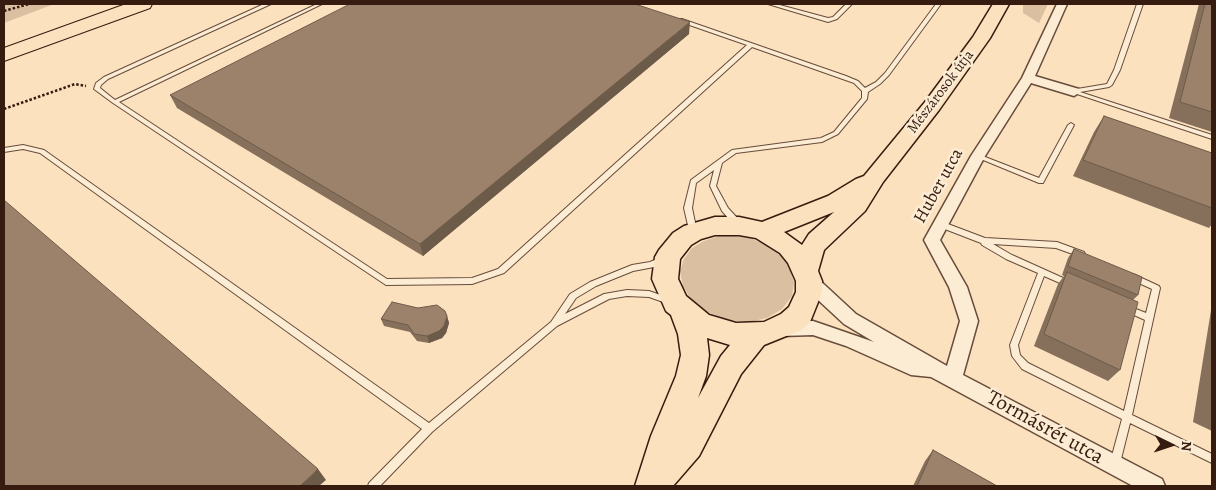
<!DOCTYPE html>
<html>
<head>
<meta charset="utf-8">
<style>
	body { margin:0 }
	#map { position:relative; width:1216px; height:490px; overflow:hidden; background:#fbe1bd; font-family:Alegreya,serif }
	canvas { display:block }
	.frame { position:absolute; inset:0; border:5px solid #361b10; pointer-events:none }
	.north { position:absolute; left:1146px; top:420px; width:50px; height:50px; -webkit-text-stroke:4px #fcecd4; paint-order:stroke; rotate:94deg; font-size:14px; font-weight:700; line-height:20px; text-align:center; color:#361b10 }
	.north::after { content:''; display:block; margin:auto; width:18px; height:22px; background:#361b10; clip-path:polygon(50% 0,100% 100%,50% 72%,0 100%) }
</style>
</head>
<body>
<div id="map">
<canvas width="1216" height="490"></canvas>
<div class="frame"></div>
<div class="north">N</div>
</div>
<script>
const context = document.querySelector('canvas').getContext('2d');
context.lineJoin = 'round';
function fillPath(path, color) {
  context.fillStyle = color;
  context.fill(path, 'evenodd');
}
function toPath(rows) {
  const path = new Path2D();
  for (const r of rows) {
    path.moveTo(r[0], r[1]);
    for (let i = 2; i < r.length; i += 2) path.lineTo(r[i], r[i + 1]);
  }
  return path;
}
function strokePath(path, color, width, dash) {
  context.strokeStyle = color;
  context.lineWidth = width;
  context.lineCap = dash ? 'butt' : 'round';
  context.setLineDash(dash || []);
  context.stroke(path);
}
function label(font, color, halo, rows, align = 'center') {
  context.font = font + ' Alegreya,serif';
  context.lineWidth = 5;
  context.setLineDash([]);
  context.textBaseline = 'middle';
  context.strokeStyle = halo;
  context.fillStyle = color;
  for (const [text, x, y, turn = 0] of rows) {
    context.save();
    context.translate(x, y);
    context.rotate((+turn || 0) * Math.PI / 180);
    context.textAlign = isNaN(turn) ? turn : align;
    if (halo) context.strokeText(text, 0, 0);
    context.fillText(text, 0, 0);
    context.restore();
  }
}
fillPath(toPath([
	[4,4,54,4,4,23],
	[1023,4,1048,4,1039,23,1023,13],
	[719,236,735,236,752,239,767,245,780,255,789,267,794,282,792,296,782,309,767,318,748,322,727,320,708,312,692,301,683,286,680,271,684,259,692,248,704,241]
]), '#dabfa0');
const lane = toPath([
	[264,4,271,4,108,79,101,85,100,88,115,100,317,4,322,4,119,102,387,279,472,278,498,269,747,45,678,21,678,19,682,19,846,76,858,81,865,88,876,82,885,73,936,4,941,4,889,75,880,84,868,92,867,99,838,134,822,142,736,153,722,163,716,186,728,208,741,222,742,224,741,226,735,226,722,211,710,186,714,170,696,183,692,208,697,232,696,234,690,234,684,208,691,180,732,150,821,138,834,132,862,98,862,91,854,83,752,47,504,273,472,284,386,285,113,103,94,89,96,83,104,77,264,4],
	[768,4,776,4,828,18,833,17,846,4,852,4,837,19,828,22,768,4],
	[1137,4,1143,4,1120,70,1112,85,1109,87,1080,92,1212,135,1212,139,1071,92,1077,89,1107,84,1114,70,1137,4],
	[1071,123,1074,125,1043,183,1039,183,976,157,975,156,978,154,980,155,1039,178,1068,125,1071,123],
	[23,145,44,150,429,423,551,322,570,294,590,282,632,265,650,262,662,257,665,258,666,260,665,262,654,267,633,271,596,286,576,298,565,314,604,294,627,290,649,291,672,299,673,301,672,303,669,304,649,297,627,296,609,299,557,326,432,432,380,486,368,486,369,483,422,429,40,153,23,149,4,152,4,148,23,145],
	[940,221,985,238,1057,242,1084,252,1085,254,1084,256,1081,257,1056,248,993,244,1012,255,1072,282,1073,284,1072,286,1069,287,1044,276,1018,345,1020,355,1028,363,1124,411,1145,320,1123,310,1122,308,1123,306,1126,305,1146,313,1152,289,1130,279,1129,277,1130,275,1133,274,1159,286,1160,288,1132,415,1212,454,1212,463,1130,423,1120,463,1118,466,1115,468,1112,466,1110,463,1122,419,1022,369,1012,356,1010,345,1038,273,1006,259,982,245,981,243,937,226,936,224,940,221]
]);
const street = toPath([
	[1057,4,1067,4,1035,76,1079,89,1080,92,1074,96,1031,83,985,156,940,240,967,287,978,321,963,375,1162,479,1165,486,1133,486,931,377,911,375,846,346,813,335,782,336,776,334,773,329,776,324,782,322,813,321,874,342,844,324,803,286,800,281,803,276,809,274,815,276,856,314,947,366,960,321,949,287,924,240,971,156,1022,78,1057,4]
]);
const primary = toPath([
	[993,4,1009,4,990,38,939,110,883,182,865,211,824,250,818,271,822,281,822,292,810,322,801,330,764,345,741,374,699,456,673,486,635,486,651,436,676,376,681,355,678,334,671,315,666,311,652,279,655,257,659,250,673,233,684,226,715,217,739,217,762,222,828,196,856,179,864,176,925,102,973,37,993,4],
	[834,212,809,234,802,245,784,232,834,212],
	[715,235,739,235,756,238,780,253,788,263,796,281,796,292,789,307,781,314,764,322,736,323,709,315,686,296,678,279,680,259,691,245,701,239,715,235],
	[707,338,730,345,721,356,698,398,706,376,709,355,707,338]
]);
const highway = toPath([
	[126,4,152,4,150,8,4,61,4,48,126,4]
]);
strokePath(lane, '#674c3b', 2);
strokePath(street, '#674c3b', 3);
strokePath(primary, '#361b10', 3);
strokePath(highway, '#361b10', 2);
strokePath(toPath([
	[4,11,29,4],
	[4,109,75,84,86,86]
]), '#361b10', 2.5, [2.5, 2]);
fillPath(lane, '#fcecd4');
fillPath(street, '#fcecd4');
fillPath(primary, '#fbe1bd');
fillPath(highway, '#fbe1bd');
fillPath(toPath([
	[1199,4,1212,4,1212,132,1169,118],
	[689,34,423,256,177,108,170,95],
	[1104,116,1212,153,1212,224,1209,228,1073,176,1094,132],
	[1074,249,1138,295,1133,300,1120,370,1108,381,1034,346,1058,284,1064,276,1062,275,1068,258],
	[1212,304,1212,431,1193,422],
	[447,316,449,323,446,333,442,338,429,343,417,341,410,332,384,326,381,319],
	[933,450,997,486,913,486,925,461]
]), '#86705b');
fillPath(toPath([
	[690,22,689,34,423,256,420,244],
	[447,316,449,323,446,333,442,338,429,343,427,336],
	[318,469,326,480,319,486,300,486]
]), '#6d5b4a');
const building = toPath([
	[350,4,635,4,690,22,420,244,170,95,350,4],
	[1205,4,1212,4,1212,112,1180,102,1205,4],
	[1104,116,1212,153,1212,208,1083,160,1104,116],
	[4,200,318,469,300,486,4,486,4,200],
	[1074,249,1142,277,1138,295,1068,266,1074,249],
	[1067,272,1138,302,1120,370,1044,334,1067,272],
	[392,302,418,308,437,305,445,311,447,316,444,326,439,331,427,336,414,334,408,325,381,319,392,302],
	[933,450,997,486,917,486,933,450]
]);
fillPath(building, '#9c826a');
strokePath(building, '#6d5b4a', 1);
label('15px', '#361b10', '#fcecd4', [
	["Mészárosok útja",941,92,-53]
]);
label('18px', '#361b10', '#fcecd4', [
	["Huber utca",939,186,-61]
]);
label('21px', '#361b10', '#fcecd4', [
	["Tormásrét utca",1045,428,29]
]);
</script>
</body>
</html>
